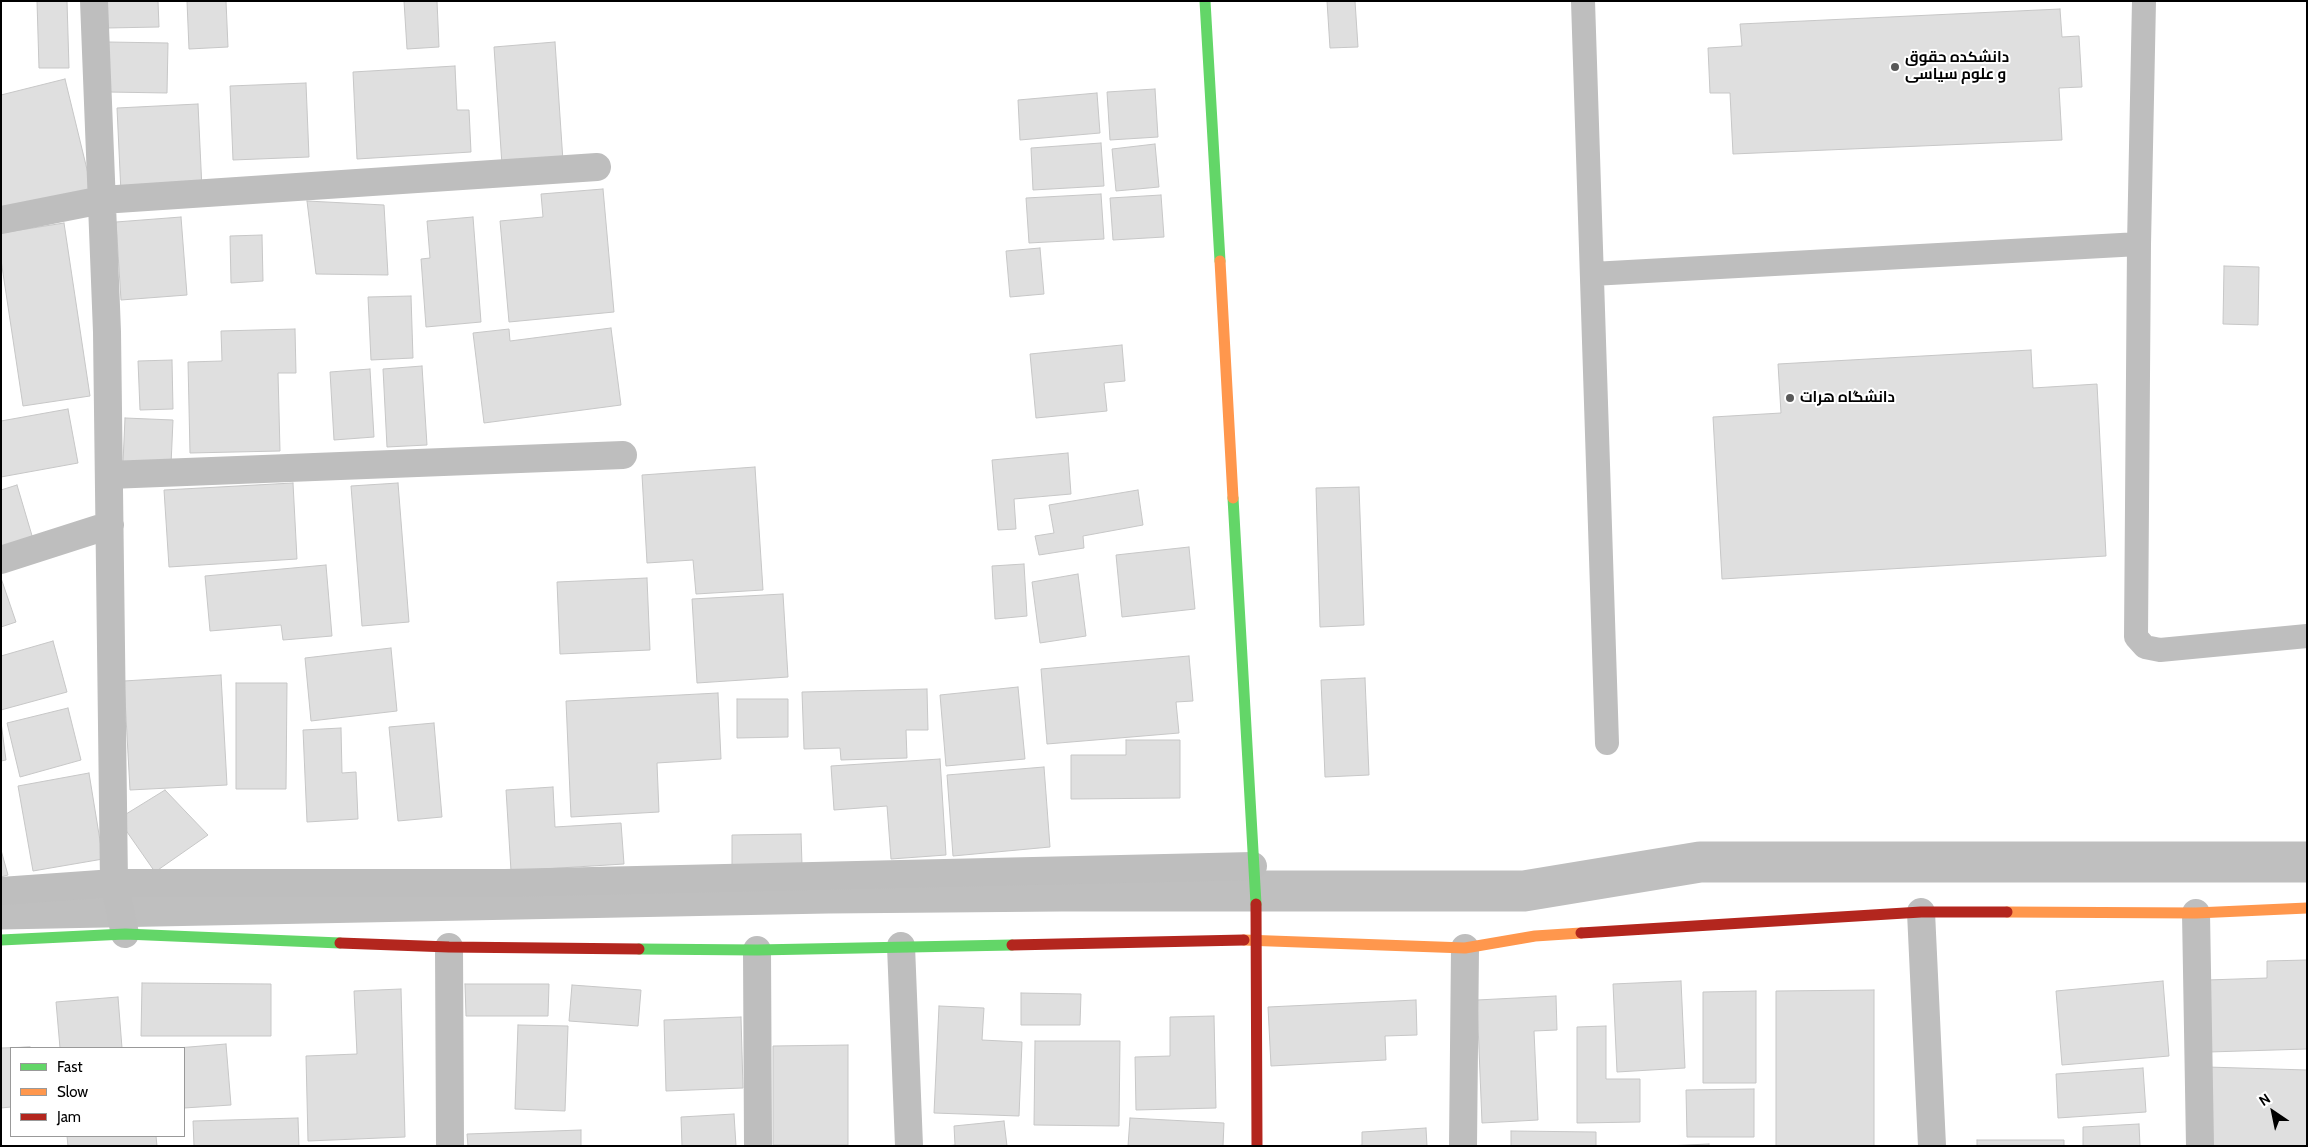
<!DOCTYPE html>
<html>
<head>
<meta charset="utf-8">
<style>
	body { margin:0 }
	#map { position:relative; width:2308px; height:1147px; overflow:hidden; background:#fff; font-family:Cabin,sans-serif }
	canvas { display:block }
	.frame { position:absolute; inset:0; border:2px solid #000; pointer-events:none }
	.legend { position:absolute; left:10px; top:1047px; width:175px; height:90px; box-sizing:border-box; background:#fff; border:1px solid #999; margin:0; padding:6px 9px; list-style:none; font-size:15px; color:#000 }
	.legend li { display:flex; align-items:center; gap:10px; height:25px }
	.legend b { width:25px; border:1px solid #999 }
	.north { position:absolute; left:2248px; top:1087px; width:50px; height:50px; -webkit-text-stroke:4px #fff; paint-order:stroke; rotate:326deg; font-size:14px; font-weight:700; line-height:20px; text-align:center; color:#000 }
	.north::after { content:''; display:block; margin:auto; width:18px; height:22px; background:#000; clip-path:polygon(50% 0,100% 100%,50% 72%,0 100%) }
</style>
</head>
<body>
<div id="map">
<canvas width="2308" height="1147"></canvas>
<div class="frame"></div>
<ul class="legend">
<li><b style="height:6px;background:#63d668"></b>Fast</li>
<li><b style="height:6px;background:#ff974d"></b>Slow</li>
<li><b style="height:6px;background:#b3261e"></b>Jam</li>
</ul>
<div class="north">N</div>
</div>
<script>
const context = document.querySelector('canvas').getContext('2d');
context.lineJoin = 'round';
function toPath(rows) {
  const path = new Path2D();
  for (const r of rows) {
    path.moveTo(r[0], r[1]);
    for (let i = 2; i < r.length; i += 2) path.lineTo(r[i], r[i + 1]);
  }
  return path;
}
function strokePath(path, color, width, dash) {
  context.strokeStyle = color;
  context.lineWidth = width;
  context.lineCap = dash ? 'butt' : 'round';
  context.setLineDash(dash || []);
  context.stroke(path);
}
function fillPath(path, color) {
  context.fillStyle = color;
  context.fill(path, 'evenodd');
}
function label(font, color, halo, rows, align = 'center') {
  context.font = font + ' Cabin,Cairo,sans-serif';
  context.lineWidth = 4;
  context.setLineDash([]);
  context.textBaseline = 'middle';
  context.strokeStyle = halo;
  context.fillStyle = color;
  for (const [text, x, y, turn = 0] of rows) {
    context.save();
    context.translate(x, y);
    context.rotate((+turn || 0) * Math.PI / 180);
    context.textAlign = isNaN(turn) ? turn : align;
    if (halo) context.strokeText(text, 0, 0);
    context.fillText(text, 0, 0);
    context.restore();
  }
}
strokePath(toPath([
	[1,909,828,893,1061,891,1524,891,1700,862,2307,862]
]), '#bfbfbf', 41);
const building = toPath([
	[37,1,67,1,69,68,39,68,37,1],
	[106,1,158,1,159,27,107,28,106,1],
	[187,1,226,1,228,47,189,49,187,1],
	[404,1,437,1,439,47,407,49,404,1],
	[1327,1,1355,1,1358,47,1330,48,1327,1],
	[2060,9,2062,37,2079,36,2082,87,2059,88,2062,140,1733,154,1730,93,1710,93,1708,48,1742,46,1740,24,2060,9],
	[108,42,168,43,167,93,108,92,108,42],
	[555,42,563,161,502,165,494,47,555,42],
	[455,66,457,110,469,110,471,152,357,159,353,72,455,66],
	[65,79,92,190,1,212,1,95,65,79],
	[306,83,309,157,233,160,230,86,306,83],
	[1155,89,1158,137,1110,140,1107,92,1155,89],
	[1097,93,1100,133,1020,140,1018,100,1097,93],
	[198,104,202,189,121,193,117,108,198,104],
	[1101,143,1104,186,1033,190,1031,148,1101,143],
	[1155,144,1159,187,1116,191,1112,149,1155,144],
	[603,189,614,312,509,322,500,221,543,217,541,194,603,189],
	[1101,194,1104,239,1029,243,1026,198,1101,194],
	[1161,195,1164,237,1113,240,1110,198,1161,195],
	[307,201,384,205,388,275,316,274,307,201],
	[181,217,187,295,121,300,116,222,181,217],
	[473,217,481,322,426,327,421,259,430,258,427,221,473,217],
	[64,223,90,396,23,406,1,260,1,233,64,223],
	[262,235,263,281,231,283,230,236,262,235],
	[1040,248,1044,294,1010,297,1006,251,1040,248],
	[2224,266,2259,267,2258,325,2223,324,2224,266],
	[411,296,413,358,371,360,368,297,411,296],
	[611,328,621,405,484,423,473,333,509,329,510,341,611,328],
	[295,329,296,373,278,373,280,451,190,453,188,362,222,361,221,331,295,329],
	[1122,345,1125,381,1104,383,1107,411,1036,418,1030,354,1122,345],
	[2031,350,2033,388,2097,384,2106,556,1722,579,1713,417,1781,413,1778,364,2031,350],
	[172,360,173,409,140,410,138,361,172,360],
	[422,366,427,445,387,447,383,369,422,366],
	[370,369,374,437,334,440,330,372,370,369],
	[68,409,78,463,1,477,1,421,68,409],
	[125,418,173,420,171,465,123,463,125,418],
	[1068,453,1071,494,1014,499,1016,529,998,530,992,460,1068,453],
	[755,467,763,590,696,594,693,560,647,563,642,475,755,467],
	[293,483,297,559,169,567,164,490,293,483],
	[398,483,409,622,362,626,351,486,398,483],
	[17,485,33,539,1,548,1,490,17,485],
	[1359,487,1364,625,1320,627,1316,488,1359,487],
	[1138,490,1143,525,1083,536,1084,548,1039,555,1035,536,1054,533,1049,505,1138,490],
	[1189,547,1195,609,1122,617,1116,555,1189,547],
	[1024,564,1027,616,995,619,992,566,1024,564],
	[326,565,332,636,283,640,281,625,210,631,205,576,326,565],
	[1078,574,1086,636,1040,643,1032,582,1078,574],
	[1,578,16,622,1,627,1,578],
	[647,578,650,650,560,654,557,582,647,578],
	[783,594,788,677,697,683,692,599,783,594],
	[53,641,67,692,1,710,1,656,53,641],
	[391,648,397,711,311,721,305,658,391,648],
	[1189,656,1193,701,1176,702,1179,733,1047,744,1041,669,1189,656],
	[221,675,227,785,130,790,124,681,221,675],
	[1365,678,1369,775,1325,777,1321,680,1365,678],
	[236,683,287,683,286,789,236,789,236,683],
	[1018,687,1025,759,946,766,940,695,1018,687],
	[927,689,928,730,906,730,907,758,841,760,840,748,804,749,802,692,927,689],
	[718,693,721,759,657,763,659,812,571,817,566,701,718,693],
	[737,699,788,699,788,737,737,738,737,699],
	[68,708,81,760,20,777,7,723,68,708],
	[1,722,6,760,1,761,1,722],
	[434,723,442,817,398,821,389,727,434,723],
	[341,728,342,773,356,772,358,819,307,822,303,730,341,728],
	[1126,740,1180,740,1180,798,1071,799,1071,755,1126,755,1126,740],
	[940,759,946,855,891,859,887,806,834,810,831,766,940,759],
	[1044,767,1050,847,953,856,947,775,1044,767],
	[89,773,103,859,33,871,18,786,89,773],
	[553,787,555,827,621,823,624,864,511,871,506,790,553,787],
	[165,790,208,835,155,872,118,819,165,790],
	[801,834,802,865,732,866,732,835,801,834],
	[1,850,8,875,1,877,1,850],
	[2307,960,2307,1049,2209,1052,2207,980,2267,978,2267,961,2307,960],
	[1681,981,1685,1068,1617,1072,1613,984,1681,981],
	[2163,981,2169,1056,2062,1065,2056,991,2163,981],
	[142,983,271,984,271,1036,141,1036,142,983],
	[465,984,549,984,548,1016,466,1016,465,984],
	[572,985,641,990,638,1026,569,1021,572,985],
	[401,989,405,1137,308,1141,306,1056,357,1054,354,991,401,989],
	[1874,990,1874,1146,1776,1146,1776,991,1874,990],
	[1756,991,1756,1083,1703,1083,1703,992,1756,991],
	[1021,993,1081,994,1080,1025,1021,1025,1021,993],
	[1556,996,1557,1030,1534,1031,1538,1120,1482,1123,1477,1000,1556,996],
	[118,997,122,1048,60,1048,56,1002,118,997],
	[1416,1000,1417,1035,1385,1036,1386,1060,1271,1066,1268,1007,1416,1000],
	[939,1006,984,1008,982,1040,1022,1042,1019,1116,934,1113,939,1006],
	[1214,1016,1216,1108,1136,1110,1135,1057,1170,1056,1170,1017,1214,1016],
	[741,1017,743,1088,666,1091,664,1020,741,1017],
	[518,1025,568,1026,565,1111,515,1109,518,1025],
	[1606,1026,1606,1079,1640,1079,1640,1122,1577,1123,1577,1027,1606,1026],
	[1035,1041,1120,1041,1119,1126,1034,1125,1035,1041],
	[226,1044,231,1105,184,1108,184,1048,177,1048,226,1044],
	[848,1045,848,1145,773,1145,773,1046,848,1045],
	[30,1047,11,1048,11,1107,1,1108,1,1048,30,1047],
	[2207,1067,2307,1070,2307,1146,2205,1146,2207,1067],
	[2143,1068,2146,1112,2058,1118,2056,1074,2143,1068],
	[1754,1089,1754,1137,1687,1137,1686,1090,1754,1089],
	[734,1114,736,1146,682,1146,681,1117,734,1114],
	[298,1118,299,1146,194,1146,193,1121,298,1118],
	[1130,1118,1224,1123,1223,1146,1128,1146,1130,1118],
	[1004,1121,1007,1146,947,1146,955,1145,954,1126,1004,1121],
	[2139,1124,2140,1146,2083,1146,2083,1127,2139,1124],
	[1426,1128,1427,1146,1356,1146,1362,1145,1362,1132,1426,1128],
	[581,1130,581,1146,468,1146,467,1134,581,1130],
	[1511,1131,1596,1132,1596,1146,1511,1146,1511,1131],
	[67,1136,156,1136,157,1146,68,1146,67,1136],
	[1977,1140,2064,1140,2064,1146,1977,1146,1977,1140],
	[1709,1144,1709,1146,1666,1146,1709,1144]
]);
fillPath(building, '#dfdfdf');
strokePath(building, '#c7c7c7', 1);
strokePath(toPath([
	[1583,1,1607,743],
	[2144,1,2139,244,2136,637,2145,647,2160,650,2307,636],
	[1592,274,2139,244]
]), '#bebebe', 24);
strokePath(toPath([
	[94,1,107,332,114,883,125,934],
	[1,220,102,200,597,167],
	[109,475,623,455],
	[1,560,110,525],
	[1,891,114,883,505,883,1253,866],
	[1921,912,1932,1146],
	[2196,913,2200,1146],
	[901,946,909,1146],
	[449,947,450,1146],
	[757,950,758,1146],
	[1463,1146,1465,948]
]), '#bebebe', 28);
strokePath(toPath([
	[1205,1,1220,261],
	[1233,498,1256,904],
	[1,940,125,934,340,943],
	[639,949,757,950,1012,945]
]), '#63d668', 11);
strokePath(toPath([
	[1220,261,1233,498],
	[2007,912,2196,913,2307,908],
	[1244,940,1465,948,1535,936,1581,933]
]), '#ff974d', 11);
strokePath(toPath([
	[1256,904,1257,1146],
	[1581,933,1921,912,2007,912],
	[340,943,449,947,639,949],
	[1012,945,1244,940]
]), '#b3261e', 11);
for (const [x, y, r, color] of [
	[1895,67,5,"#595959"],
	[1790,398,5,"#595959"]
]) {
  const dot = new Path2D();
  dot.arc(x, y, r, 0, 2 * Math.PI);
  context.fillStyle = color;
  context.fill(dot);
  strokePath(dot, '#fff', 2);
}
label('bold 15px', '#000', '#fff', [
	["دانشکده حقوق",1905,58],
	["و علوم سیاسی",1905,75],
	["دانشگاه هرات",1800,398]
], 'left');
</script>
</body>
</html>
